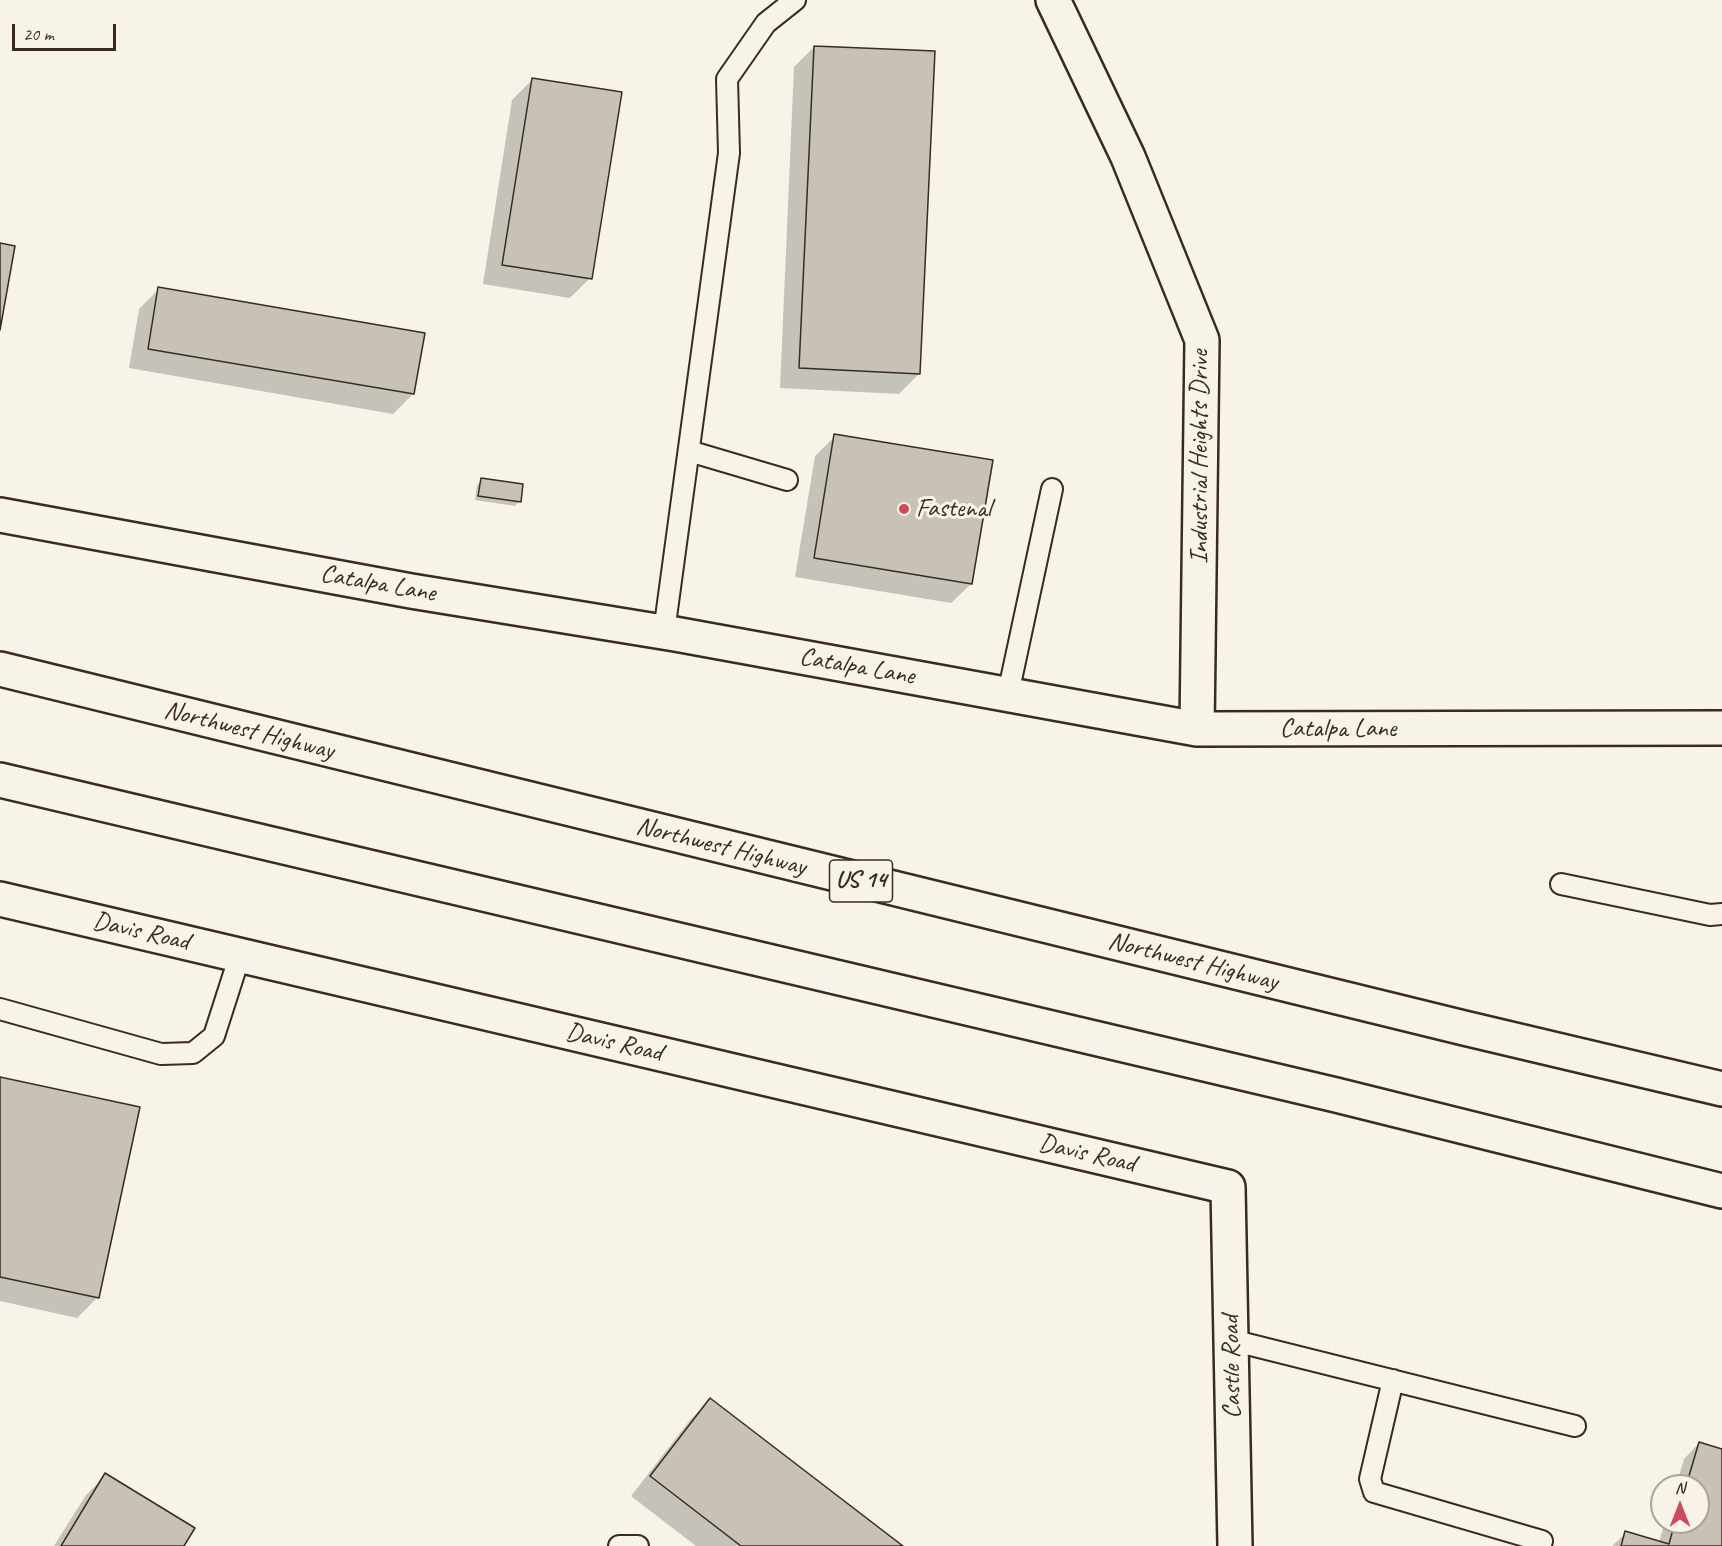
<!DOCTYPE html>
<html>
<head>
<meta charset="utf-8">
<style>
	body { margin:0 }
	#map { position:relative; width:1722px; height:1546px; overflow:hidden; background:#f7f3e8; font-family:Caveat,sans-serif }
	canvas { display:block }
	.north { position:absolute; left:1650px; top:1474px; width:60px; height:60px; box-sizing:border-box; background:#f7f3e8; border:2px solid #aca397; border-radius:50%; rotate:0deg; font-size:16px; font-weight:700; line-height:24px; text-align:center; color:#3b2a1e }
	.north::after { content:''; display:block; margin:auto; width:21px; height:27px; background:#d1495b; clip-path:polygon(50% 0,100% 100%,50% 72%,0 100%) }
	.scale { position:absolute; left:12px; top:24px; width:104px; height:27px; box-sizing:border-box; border:3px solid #3b2a1e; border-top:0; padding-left:8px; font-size:18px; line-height:21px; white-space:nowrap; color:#3b2a1e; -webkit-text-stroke:4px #f7f3e8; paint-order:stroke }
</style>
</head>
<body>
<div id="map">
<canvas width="1722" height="1546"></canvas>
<div class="north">N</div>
<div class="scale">20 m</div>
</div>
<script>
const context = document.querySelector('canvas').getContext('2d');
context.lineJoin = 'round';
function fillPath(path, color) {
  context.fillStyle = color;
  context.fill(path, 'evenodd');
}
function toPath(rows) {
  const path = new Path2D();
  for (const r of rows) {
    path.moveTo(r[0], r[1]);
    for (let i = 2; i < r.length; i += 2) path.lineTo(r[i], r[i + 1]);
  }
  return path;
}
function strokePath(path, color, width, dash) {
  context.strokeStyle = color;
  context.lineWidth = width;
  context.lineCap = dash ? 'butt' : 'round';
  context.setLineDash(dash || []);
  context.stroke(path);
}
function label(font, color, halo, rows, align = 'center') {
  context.font = font + ' Caveat,sans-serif';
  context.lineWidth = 6;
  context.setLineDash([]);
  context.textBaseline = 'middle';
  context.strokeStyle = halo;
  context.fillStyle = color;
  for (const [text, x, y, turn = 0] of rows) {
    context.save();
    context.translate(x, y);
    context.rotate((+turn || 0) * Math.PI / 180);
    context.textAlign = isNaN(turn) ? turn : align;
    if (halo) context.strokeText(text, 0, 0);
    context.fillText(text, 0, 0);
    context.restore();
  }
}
fillPath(toPath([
	[814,47,919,374,899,394,780,388,794,67],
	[532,80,590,278,570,298,483,284,512,100],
	[159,289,413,394,393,414,129,368,139,309],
	[835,436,971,584,951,603,795,577,815,456],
	[482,480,519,501,515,506,475,500,477,485],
	[0,1079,138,1109,97,1298,77,1318,0,1301],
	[710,1400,900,1546,696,1546,631,1496,690,1420],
	[1699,1443,1722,1450,1722,1546,1612,1546,1626,1533,1659,1542,1665,1522,1698,1522,1698,1486,1676,1486,1684,1459],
	[106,1475,182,1546,54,1546,86,1495]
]), '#0003');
const building = toPath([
	[814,46,935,51,920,374,799,368,814,46],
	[532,78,622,92,592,279,502,265,532,78],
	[0,243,15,246,0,330,0,243],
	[158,287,425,333,414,394,148,349,158,287],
	[834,434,993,460,972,584,814,558,834,434],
	[481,478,523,484,521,502,478,496,481,478],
	[0,1077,140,1107,99,1298,0,1277,0,1077],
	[710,1398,903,1546,741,1546,650,1476,710,1398],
	[1699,1442,1722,1449,1722,1546,1621,1546,1625,1531,1669,1544,1675,1522,1698,1522,1698,1486,1686,1486,1699,1442],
	[105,1473,195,1528,184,1546,61,1546,105,1473]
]);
fillPath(building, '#c8c1b6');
strokePath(building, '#3b2a1e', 1.5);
const service = toPath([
	[689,451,787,480],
	[664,632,729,153,727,79,766,23,795,0],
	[1008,694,1052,489],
	[1561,884,1710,915,1722,914],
	[0,1009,161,1054,193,1053,214,1036,240,955],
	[1231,1340,1575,1426],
	[1393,1380,1370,1479,1374,1492,1542,1541],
	[619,1546,638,1546]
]);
const minor = toPath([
	[1053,0,1128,157,1202,340,1197,729],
	[0,515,411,591,675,634,1197,729,1722,728],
	[0,899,1228,1187,1235,1546]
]);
const primary = toPath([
	[0,669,1464,1028,1722,1089],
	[0,780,1336,1095,1722,1191]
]);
strokePath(service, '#3b2a1e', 24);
strokePath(minor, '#3b2a1e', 38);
strokePath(primary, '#3b2a1e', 38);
strokePath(service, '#f7f3e8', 20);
strokePath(minor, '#f7f3e8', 33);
strokePath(primary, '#f7f3e8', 33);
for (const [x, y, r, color] of [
	[904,509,6,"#d1495b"]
]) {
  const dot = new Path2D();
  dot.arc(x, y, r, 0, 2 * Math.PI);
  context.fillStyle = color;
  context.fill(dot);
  strokePath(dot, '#f7f3e8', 2);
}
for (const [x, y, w] of [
	[861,881,63]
]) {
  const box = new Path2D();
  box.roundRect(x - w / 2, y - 21, w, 42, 4.5);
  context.fillStyle = '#f7f3e8';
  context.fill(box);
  strokePath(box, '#3b2a1e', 1.5);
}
label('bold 24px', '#3b2a1e', null, [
	["US 14",861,881]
]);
label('26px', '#3b2a1e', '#f7f3e8', [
	["Industrial Heights Drive",1200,457,-90],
	["Catalpa Lane",378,584,10],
	["Catalpa Lane",857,667,10],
	["Catalpa Lane",1338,729],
	["Northwest Highway",249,731,14],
	["Northwest Highway",721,847,14],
	["Davis Road",141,932,13],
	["Northwest Highway",1193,962,14],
	["Davis Road",614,1043,13],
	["Davis Road",1087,1154,13],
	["Castle Road",1232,1367,-91]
]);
label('26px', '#3b2a1e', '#f7f3e8', [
	["Fastenal",916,509]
], 'left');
</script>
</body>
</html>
